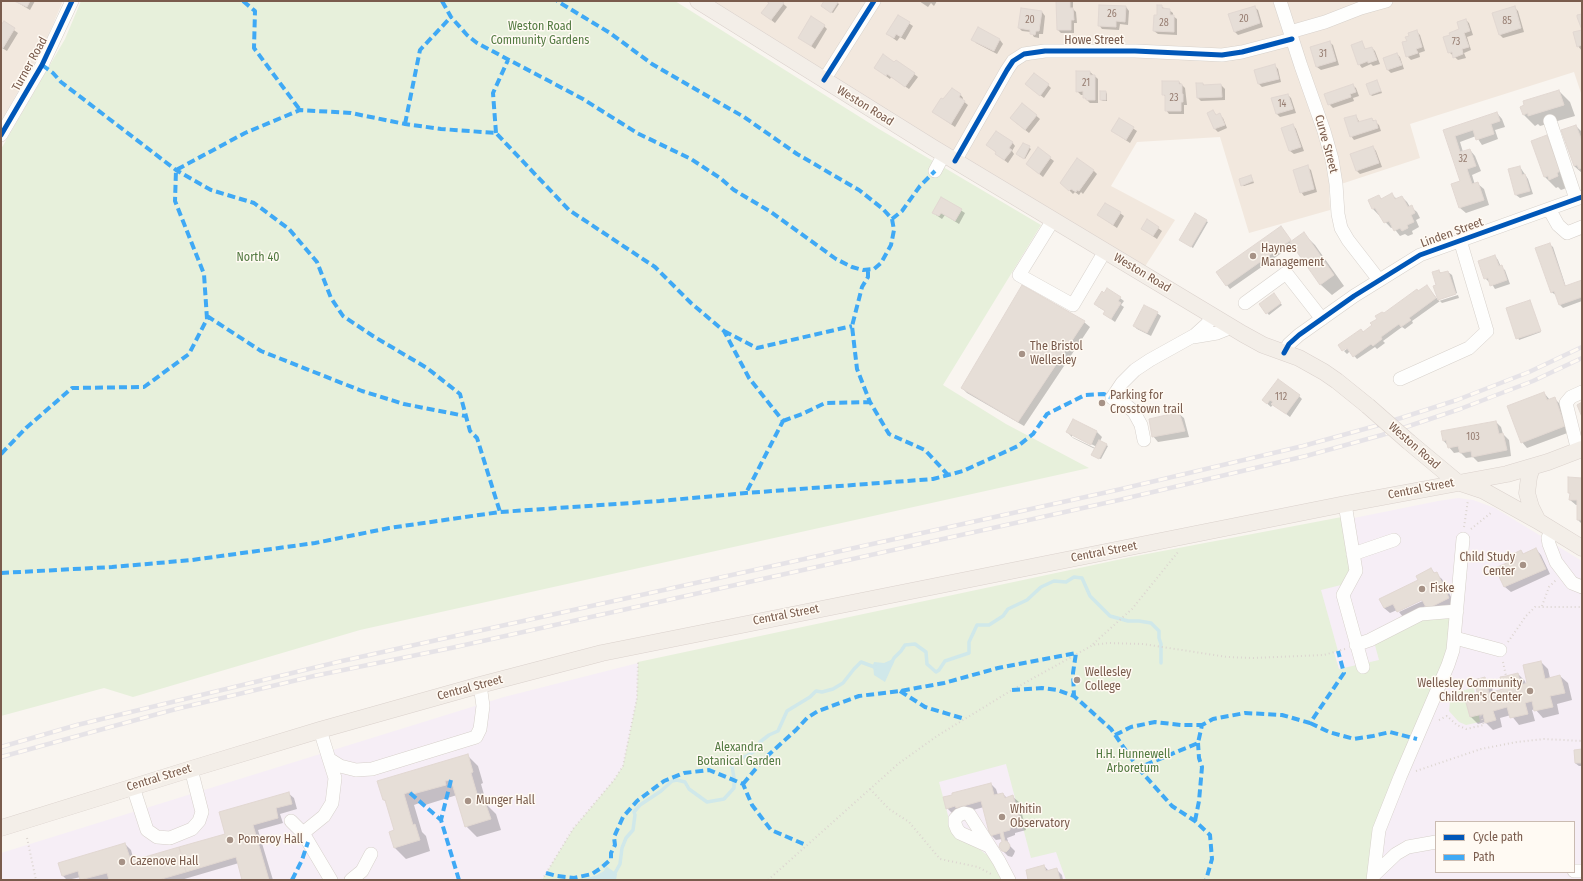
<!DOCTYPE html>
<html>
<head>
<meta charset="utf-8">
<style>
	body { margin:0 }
	#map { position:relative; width:1583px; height:881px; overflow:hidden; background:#f9f5f0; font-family:"Fira Sans Condensed",sans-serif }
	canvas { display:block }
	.frame { position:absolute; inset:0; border:2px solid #7a5c4d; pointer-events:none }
	.legend { position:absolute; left:1435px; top:821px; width:140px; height:52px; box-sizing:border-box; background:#fffaf3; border:1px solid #cabbb1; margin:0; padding:5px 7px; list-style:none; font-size:12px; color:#7a5c4d }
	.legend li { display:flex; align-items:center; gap:8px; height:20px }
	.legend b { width:20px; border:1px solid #cabbb1 }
</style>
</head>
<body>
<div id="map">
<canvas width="1583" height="881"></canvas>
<div class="frame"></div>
<ul class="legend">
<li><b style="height:5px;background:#0057b8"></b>Cycle path</li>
<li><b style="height:5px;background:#3fa9f5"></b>Path</li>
</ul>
</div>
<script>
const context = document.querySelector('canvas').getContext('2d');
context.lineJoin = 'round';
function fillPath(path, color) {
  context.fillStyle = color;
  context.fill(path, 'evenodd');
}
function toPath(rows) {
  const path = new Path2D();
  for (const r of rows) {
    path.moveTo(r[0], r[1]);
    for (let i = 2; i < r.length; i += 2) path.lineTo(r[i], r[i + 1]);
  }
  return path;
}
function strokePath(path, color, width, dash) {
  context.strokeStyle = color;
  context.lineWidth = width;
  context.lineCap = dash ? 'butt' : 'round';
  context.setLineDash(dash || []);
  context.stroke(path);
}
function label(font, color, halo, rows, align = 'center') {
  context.font = font + ' "Fira Sans Condensed",sans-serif';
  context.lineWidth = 3;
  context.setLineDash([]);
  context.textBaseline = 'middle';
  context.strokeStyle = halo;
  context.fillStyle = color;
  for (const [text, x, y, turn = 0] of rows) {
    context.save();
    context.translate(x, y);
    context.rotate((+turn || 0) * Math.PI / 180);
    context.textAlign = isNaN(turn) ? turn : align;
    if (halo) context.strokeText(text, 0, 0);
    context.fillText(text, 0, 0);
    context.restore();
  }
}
fillPath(toPath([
	[1,1,63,1,41,52,1,121],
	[709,1,1582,1,1582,96,1574,72,1410,124,1420,158,1329,188,1330,210,1249,233,1220,137,1137,142,1111,186,1175,220,1144,268]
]), '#f2e8de');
fillPath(toPath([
	[1458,498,1473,500,1495,508,1582,561,1582,880,1,880,1,853,504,697,638,663,1438,501],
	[1436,822,1574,822,1574,872,1436,872]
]), '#f6eef6');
fillPath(toPath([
	[81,1,675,1,879,129,1041,225,943,385,1006,424,1089,468,360,630,133,697,104,688,1,716,1,149,65,39],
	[1347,516,1356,571,1349,583,1321,590,1338,651,1334,652,1339,669,1379,660,1373,638,1403,623,1456,615,1455,638,1379,830,1373,880,1066,880,1056,852,1031,858,1006,764,939,782,953,834,978,848,987,855,996,868,1002,880,542,880,573,829,614,780,623,766,637,698,638,662,1131,557],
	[1474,688,1480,722,1466,725,1459,722,1449,711,1450,702,1458,691]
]), '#e7f0db');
fillPath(toPath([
	[893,659,894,662,885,682,874,675,873,665,874,662,884,663],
	[606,866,617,874,616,880,581,880,597,875,604,871]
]), '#d0e8ea');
fillPath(toPath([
	[15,1,35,1,30,10],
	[767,1,780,1,787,7,775,23,766,16,770,3],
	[825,1,835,1,839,4,833,13,824,7],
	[919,1,937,1,934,6,931,3,928,7],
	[1057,1,1073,1,1073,9,1076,12,1077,23,1074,23,1074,33,1061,33,1058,30],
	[1161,6,1165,9,1169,10,1173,13,1173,16,1177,19,1177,35,1158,34,1154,31],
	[1126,7,1129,11,1128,25,1120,24,1119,30,1102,29,1099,25],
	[1254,7,1258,10,1263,27,1238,35,1234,31],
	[1514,7,1518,11,1524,32,1503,38,1499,34],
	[1042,12,1045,16,1043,34,1039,34,1039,38,1034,37,1031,32,1022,31,1019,28],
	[898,16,913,26,905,40,900,37,897,41,887,34],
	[1466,20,1469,23,1473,35,1467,37,1471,50,1464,53,1466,58,1458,60,1449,52],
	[4,23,18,33,7,51,2,48,1,49,1,27],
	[824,26,827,29,815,49,799,37],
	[978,29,1000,40,1003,44,997,54,976,43,973,39],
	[1416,31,1420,35,1425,51,1419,53,1420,57,1411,60,1407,56,1408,42,1410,36],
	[1582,31,1582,51,1578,46],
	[1329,42,1333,45,1339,65,1321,70,1317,67,1311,48],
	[1361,42,1366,50,1372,48,1375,51,1380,64,1373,66,1371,64,1362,68,1359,64],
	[1397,54,1400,57,1404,69,1391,73,1388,70,1384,58],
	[895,63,914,74,918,77,909,89,891,77,890,79,875,68],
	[1274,65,1278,69,1281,82,1262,87,1259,84],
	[1090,72,1098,79,1098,103,1090,103,1084,97,1084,95,1081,95,1077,91],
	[1377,81,1382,93,1372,96,1371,95],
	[1163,82,1179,82,1185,88,1187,105,1184,105,1184,114,1169,114,1166,110,1166,97,1163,94],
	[1197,84,1203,84,1205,86,1221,85,1225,89,1225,100,1201,101,1198,98],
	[1048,85,1051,88,1044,98,1030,87],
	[1352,85,1356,88,1359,96,1353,98,1354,101,1333,108,1329,104],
	[1559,91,1570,102,1575,116,1540,126,1538,124,1535,126,1524,115,1526,106],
	[1106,92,1107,94,1107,101,1103,101,1101,100],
	[960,94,963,98,962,100,968,105,955,127,933,112,943,100],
	[1288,95,1291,98,1296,113,1280,117,1277,114],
	[1023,104,1040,119,1029,133,1015,122],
	[1213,111,1217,116,1219,115,1223,118,1227,128,1218,132,1215,129,1208,113],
	[1497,113,1502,119,1505,127,1495,130,1498,139,1482,145,1476,136,1460,142,1463,152,1470,150,1475,156,1481,171,1472,175,1475,185,1478,184,1484,189,1489,205,1466,213,1460,208,1462,182,1445,131],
	[1356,116,1360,123,1372,119,1379,125,1381,131,1354,140,1351,136],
	[1119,119,1137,131,1130,143,1112,131],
	[1293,125,1296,129,1304,151,1294,154,1290,151,1283,129],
	[1576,126,1582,132,1582,173,1574,166],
	[1547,136,1558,147,1569,187,1561,190,1558,187,1556,188,1545,177,1532,141],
	[1012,142,1015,146,1012,151,1014,154,1008,163,996,154,997,153,988,145],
	[1023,144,1031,149,1025,159,1019,156],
	[1373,147,1376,151,1382,167,1360,174,1357,171],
	[1038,149,1054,161,1043,177,1027,164],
	[1307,167,1311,170,1317,192,1304,196,1301,192],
	[1520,167,1528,179,1533,194,1520,198,1516,195,1509,170],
	[1093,170,1097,174,1083,194,1081,192,1079,195,1075,192,1073,194,1062,183],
	[1251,176,1254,183,1244,186,1242,185],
	[1392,195,1397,199,1402,197,1407,202,1410,207,1411,207,1417,212,1420,218,1416,220,1419,227,1412,231,1413,234,1408,236,1405,234,1400,236,1393,227,1391,228,1373,209,1379,197,1382,199],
	[942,198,965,213,959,224,945,215,942,219,933,213],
	[1120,213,1124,216,1117,228,1098,215],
	[1206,221,1208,222,1193,248,1182,241],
	[1158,228,1162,231,1157,239,1142,229],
	[1284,231,1292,242,1304,234,1315,245,1344,286,1332,295,1321,285,1293,245,1230,289,1217,273],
	[1549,244,1553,247,1566,287,1582,281,1582,301,1563,308,1559,304,1556,295,1551,292],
	[1495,256,1498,260,1501,267,1505,270,1510,284,1495,289,1490,281,1489,282,1485,278],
	[1439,271,1442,274,1448,272,1452,275,1457,293,1439,299,1439,301,1458,295,1459,298,1442,303,1440,301,1412,321,1413,323,1405,329,1402,327,1383,341,1385,343,1377,349,1375,347,1357,359,1350,351,1347,354,1344,351,1351,346,1361,330,1364,333,1384,315,1419,293,1430,290,1439,301,1434,287,1437,286],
	[1275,296,1282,305,1269,315,1260,304],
	[1120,298,1124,301,1121,305,1124,307,1115,322,1104,314,1106,311,1098,307],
	[1530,301,1541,332,1519,340,1507,309],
	[1157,313,1161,316,1151,336,1137,329,1134,326],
	[1084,322,1090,327,1024,426,967,393,962,388],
	[1544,393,1550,400,1554,398,1560,404,1570,432,1527,448,1522,442],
	[1299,396,1302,399,1290,417,1273,404,1271,407,1263,400],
	[1178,413,1184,418,1189,437,1158,442,1153,436],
	[1073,420,1097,432,1102,437,1100,441,1108,446,1101,459,1093,456,1095,449,1073,438,1067,432],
	[1072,434,1095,446,1095,448,1072,437],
	[1496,422,1501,427,1503,434,1509,440,1511,456,1478,462,1473,457,1466,458,1460,452,1454,453,1443,440],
	[1582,479,1582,524,1578,520,1578,505,1576,505,1570,500,1570,494,1569,492],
	[1536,549,1541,555,1550,574,1511,592,1505,587,1497,568,1510,562,1521,551,1524,555],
	[1431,570,1442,579,1454,603,1433,614,1426,606,1403,617,1399,612,1427,599,1427,597,1398,610,1398,612,1397,610,1390,613,1384,608],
	[1541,662,1548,669,1550,678,1560,676,1568,683,1572,700,1557,704,1559,714,1543,718,1535,709,1532,710,1535,721,1519,725,1511,715,1500,718,1502,727,1493,730,1485,722,1478,724,1470,716,1479,696,1484,678,1492,686,1493,693,1504,690,1518,674,1525,681,1526,685,1528,684],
	[1582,750,1582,766,1579,766,1575,763],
	[467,755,478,766,483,783,481,784,487,805,496,814,501,830,477,837,466,826,457,795,425,805,422,802,414,805,422,832,426,836,430,851,406,859,395,848,395,831,387,803,384,800],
	[991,784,996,789,998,795,1003,794,1007,798,1013,797,1019,802,1026,830,1015,833,1015,835,1007,838,1009,845,1015,851,1014,854,1012,857,1008,856,1002,850,1002,839,996,840,991,835,984,807,962,813,953,814,947,808],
	[288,793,294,798,297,809,280,814,283,823,258,830,273,880,244,880,239,863,181,880,81,880,81,877,67,880,63,876,125,844,131,850,134,861,227,834],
	[1044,866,1049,871,1056,869,1062,875,1063,880,1030,880]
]), '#0003');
strokePath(toPath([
	[891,664,894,658,901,651,905,645,915,644,926,652,927,664,936,672,939,670,945,661,969,653,969,642,977,625,989,625,1003,616,1008,609,1027,600,1041,587,1054,581,1066,582,1074,577,1082,578,1090,596,1110,616,1128,621,1139,621,1151,623,1159,631,1159,638,1161,644,1161,663],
	[615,873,620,864,622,848,626,838,633,830,635,815,634,812,640,805,661,791,672,781,677,780,685,782,689,789,707,802,724,799,734,788,734,778,732,766,736,759,747,756,756,750,760,742,769,735,778,731,787,711,810,697,816,691,822,692,833,689,843,683,854,669,861,662,877,668]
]), '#d0e8ea', 3.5);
const building = toPath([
	[14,1,30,1,27,7,14,1],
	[766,1,781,1,784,3,771,20,761,13,769,3,766,1],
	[824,1,837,1,838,2,831,13,821,6,824,1],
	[1056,1,1070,1,1070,8,1073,8,1074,20,1071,20,1071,30,1057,30,1056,1],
	[1099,5,1126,6,1125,22,1116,21,1116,27,1098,26,1099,5],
	[1157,5,1162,5,1162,8,1170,9,1170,15,1174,15,1174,32,1153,31,1154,15,1157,15,1157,5],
	[1255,6,1260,23,1234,32,1228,14,1255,6],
	[1515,6,1521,28,1499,35,1492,13,1515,6],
	[1021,8,1042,11,1039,31,1036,31,1035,35,1030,34,1030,30,1018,28,1021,8],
	[1582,14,1582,30,1577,17,1577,15,1582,14],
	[898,15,910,22,901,37,896,34,894,38,886,34,898,15],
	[811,16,825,25,811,46,798,38,811,16],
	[1466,19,1470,31,1464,33,1469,47,1462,49,1463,54,1453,58,1452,52,1448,53,1443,37,1450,35,1449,33,1459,29,1457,22,1466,19],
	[4,21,15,28,3,48,1,47,1,25,4,21],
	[978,27,1000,39,994,51,971,40,978,27],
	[1417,30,1422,47,1416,49,1418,53,1406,57,1402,42,1407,41,1405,37,1409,36,1408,33,1417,30],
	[1582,30,1582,45,1577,47,1573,32,1582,30],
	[1330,41,1336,61,1316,67,1310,47,1330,41],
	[1362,41,1365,49,1372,47,1377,60,1368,63,1368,61,1358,65,1351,45,1362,41],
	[1397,53,1402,65,1387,70,1383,58,1397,53],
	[883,54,894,62,896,60,915,73,905,87,887,74,886,76,874,68,883,54],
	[1275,64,1279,79,1258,84,1254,70,1275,64],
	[1076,71,1090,71,1090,75,1095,75,1095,100,1086,100,1086,98,1083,98,1083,91,1076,92,1076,71],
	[1034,73,1049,84,1040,96,1025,84,1034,73],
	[1377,80,1381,91,1370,95,1366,84,1377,80],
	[1162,81,1179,81,1179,84,1182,84,1182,94,1183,94,1183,102,1181,102,1181,111,1165,111,1165,95,1162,95,1162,81],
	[1196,83,1203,83,1203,85,1221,84,1222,97,1197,98,1196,83],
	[1353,84,1356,92,1350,94,1351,97,1328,105,1324,94,1353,84],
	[952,88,961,94,959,97,965,101,951,124,932,112,941,98,943,99,952,88],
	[1559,90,1564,105,1528,116,1528,113,1523,115,1520,107,1524,105,1523,101,1559,90],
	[1100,91,1106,91,1106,100,1100,100,1100,91],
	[1288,94,1293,109,1276,114,1271,98,1288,94],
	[1022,103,1037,115,1025,130,1010,118,1022,103],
	[1213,110,1216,115,1220,113,1225,125,1214,129,1207,113,1213,110],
	[1497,112,1500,121,1491,124,1494,134,1476,140,1473,130,1455,136,1460,152,1470,149,1476,166,1467,169,1472,184,1478,182,1484,200,1459,208,1451,184,1460,181,1443,130,1497,112],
	[1356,115,1358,122,1372,118,1373,121,1376,120,1378,128,1350,137,1344,118,1356,115],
	[1119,118,1134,127,1126,140,1111,131,1119,118],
	[1293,124,1301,147,1289,151,1281,128,1293,124],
	[1576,125,1582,141,1582,168,1579,169,1577,165,1574,166,1561,130,1576,125],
	[996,131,1013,142,1009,148,1012,150,1004,160,995,154,996,152,986,145,996,131],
	[1547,135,1560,171,1557,173,1558,176,1549,180,1548,176,1544,177,1531,141,1547,135],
	[1023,143,1030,146,1024,159,1016,154,1023,143],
	[1373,146,1379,163,1356,171,1350,154,1373,146],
	[1038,147,1051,157,1039,174,1026,164,1038,147],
	[1077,158,1094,170,1079,191,1077,190,1076,192,1071,189,1069,191,1060,183,1077,158],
	[1308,165,1314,189,1300,193,1293,170,1308,165],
	[1520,166,1522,175,1525,174,1530,191,1515,195,1508,169,1520,166],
	[1251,175,1253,181,1241,186,1239,179,1251,175],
	[1392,193,1395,199,1402,196,1408,207,1412,205,1415,213,1411,215,1414,222,1407,225,1408,228,1402,231,1400,228,1394,231,1389,221,1384,223,1375,208,1372,209,1368,200,1379,195,1381,199,1392,193],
	[941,197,962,209,955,221,941,213,939,216,932,213,941,197],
	[1105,203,1121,212,1113,225,1097,215,1105,203],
	[1195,213,1207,220,1191,247,1179,240,1195,213],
	[1147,219,1159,227,1153,236,1141,229,1147,219],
	[1281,226,1291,240,1226,286,1216,272,1281,226],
	[1304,232,1334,275,1320,285,1290,242,1304,232],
	[1550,243,1565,286,1582,280,1582,297,1559,305,1554,291,1551,293,1535,248,1550,243],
	[1495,255,1499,266,1502,265,1507,280,1490,286,1488,278,1484,279,1478,261,1495,255],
	[1439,270,1440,273,1448,271,1456,294,1438,300,1433,286,1436,285,1432,272,1439,270],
	[1022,285,1085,321,1018,422,961,388,1022,285],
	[1427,285,1436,298,1409,318,1411,320,1401,327,1399,324,1381,337,1382,339,1373,346,1371,344,1353,357,1347,348,1342,351,1338,345,1361,329,1363,332,1372,325,1370,323,1377,319,1375,316,1382,312,1384,313,1417,289,1418,291,1427,285],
	[1107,288,1121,297,1118,301,1121,303,1111,319,1103,314,1105,311,1094,304,1102,291,1104,293,1107,288],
	[1274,293,1281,303,1266,314,1259,304,1274,293],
	[1530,300,1541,331,1516,339,1506,308,1530,300],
	[1144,305,1158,312,1147,333,1133,326,1144,305],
	[1278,379,1300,395,1286,414,1271,404,1273,402,1270,400,1267,404,1262,400,1278,379],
	[1544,392,1547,400,1555,397,1565,426,1521,443,1507,406,1544,392],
	[1582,402,1582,417,1577,405,1582,402],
	[1179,412,1185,431,1152,437,1149,419,1179,412],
	[1073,419,1097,431,1091,445,1066,432,1073,419],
	[1496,421,1499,434,1503,433,1507,450,1472,457,1471,451,1460,453,1458,446,1448,448,1446,440,1443,441,1441,431,1496,421],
	[1099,440,1107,444,1099,459,1091,455,1099,440],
	[1568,477,1582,478,1582,520,1577,520,1577,500,1569,500,1570,493,1568,493,1568,477],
	[1536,548,1546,569,1504,587,1495,568,1509,562,1507,557,1521,550,1523,554,1536,548],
	[1431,568,1434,573,1437,572,1449,598,1427,609,1422,600,1397,612,1393,604,1384,608,1379,599,1418,580,1416,576,1431,568],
	[1541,661,1545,679,1560,675,1565,693,1550,696,1553,707,1534,711,1532,701,1525,703,1528,714,1510,718,1507,707,1493,711,1496,720,1485,723,1483,714,1470,717,1465,699,1478,696,1474,680,1485,677,1489,693,1503,689,1500,677,1506,676,1518,673,1521,685,1527,683,1523,665,1541,661],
	[1582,749,1582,763,1575,763,1574,750,1582,749],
	[468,754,473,772,471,773,480,804,485,802,491,819,465,827,451,780,445,781,446,785,413,794,412,791,404,794,413,825,415,824,420,840,394,848,389,832,394,830,385,800,383,800,377,781,468,754],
	[991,783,994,795,1003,793,1005,798,1013,795,1021,825,1010,828,1010,830,1003,832,1005,841,1007,841,1010,845,1009,849,1006,852,1002,851,999,847,1000,843,1002,842,1000,833,990,836,981,801,956,808,955,806,946,809,943,797,952,795,952,793,991,783],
	[289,792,292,804,276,808,278,818,253,825,269,880,242,880,236,857,186,872,179,847,225,834,219,812,289,792],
	[125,843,131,861,179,847,186,872,158,880,109,880,107,873,80,880,78,871,62,876,58,863,125,843],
	[1044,865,1046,871,1057,868,1060,880,1028,880,1026,870,1044,865]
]);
fillPath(building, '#e6ded7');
strokePath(building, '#e2d8d2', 1);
const minor = toPath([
	[1280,1,1301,66,1324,131,1332,159,1336,184,1338,214,1341,228,1348,240,1379,280],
	[1290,32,1325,22,1361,8,1386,1],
	[824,80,874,1],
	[1550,121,1576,199],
	[1,135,42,65,72,1],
	[955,161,1007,70,1013,61,1024,54,1045,51,1135,51,1222,55,1242,52,1292,39],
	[935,171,944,154],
	[1549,209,1558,225,1567,233,1582,227],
	[1053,220,1019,275,1073,305,1105,251],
	[1245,303,1286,273,1322,319],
	[1193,337,1217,333,1232,327],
	[1284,353,1289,344,1299,335,1354,296,1420,255,1582,197],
	[1400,379,1469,348,1487,331,1460,240],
	[1144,440,1141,425,1134,412,1125,404,1112,398,1122,383,1135,370,1150,360,1195,335,1206,325,1214,316],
	[1578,451,1566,403,1571,397,1582,392],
	[1345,504,1356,571,1343,595,1363,667],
	[1551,530,1548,538,1549,544,1556,562,1572,583,1582,587],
	[1353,554,1394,540],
	[1455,638,1500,650],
	[1356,645,1370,640,1421,614,1457,611],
	[320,730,329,759,340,766,356,770,372,769,476,737,480,729,483,706,480,685],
	[133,787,147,830,157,837,170,838,192,829,199,821,202,812,191,769],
	[291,821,303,833,331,880],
	[303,833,324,816,332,803,335,778,329,759],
	[989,846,960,833,957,829,955,824,955,819,959,815,964,813,969,814,999,861,1009,880],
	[1574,871,1582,871],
	[1374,875,1396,854,1408,847,1436,842],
	[351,880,362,871,371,854],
	[1373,880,1379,830,1400,777,1448,665,1453,650,1463,539]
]);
const major = toPath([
	[698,1,932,147,1243,334,1263,345,1299,358,1324,372,1337,381,1368,406],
	[1409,442,1457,482,1484,491,1538,521,1582,548],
	[1532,467,1529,477,1527,493,1531,507,1538,521],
	[1,828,191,769,320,730,480,685,602,653,1345,504,1507,474,1548,462,1582,449]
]);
strokePath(minor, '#d7d1cb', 14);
strokePath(major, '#dad1cc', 17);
strokePath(toPath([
	[1464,527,1468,500],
	[1471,529,1492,512],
	[1542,606,1549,587,1556,580],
	[1508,642,1526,616,1535,607,1582,607],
	[1093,644,1132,609,1178,552],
	[1503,662,1506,676],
	[1439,720,1447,716,1457,725,1466,729,1484,725,1480,714],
	[1416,771,1481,749,1517,742,1544,739,1582,741],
	[870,789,889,809,909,822,940,859,978,867,991,874],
	[27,838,36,880],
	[542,880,573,829,614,780,623,766,637,698,638,662],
	[768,880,898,764,937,736,1012,690,1093,645,1108,643,1143,644,1227,657,1253,658,1324,655,1345,649]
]), '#dcd5d0', 2, [1, 3]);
strokePath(minor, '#fefefd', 13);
strokePath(major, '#f3eee8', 16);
const rail = toPath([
	[1,747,77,725,342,661,1117,490,1303,446,1379,425,1457,400,1529,372,1582,347],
	[1,757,176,709,314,676,451,648,1119,500,1306,456,1382,435,1460,409,1533,381,1582,358]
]);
strokePath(rail, '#e6e3e7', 4.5);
strokePath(rail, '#fffaf3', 3, [9]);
const majorBridge = toPath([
	[1368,406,1409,442]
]);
strokePath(majorBridge, '#dad1cc', 17, []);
strokePath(majorBridge, '#f3eee8', 16);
strokePath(toPath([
	[243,1,255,11,254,48,300,110],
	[442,1,451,17,467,35,477,43,583,99,637,133,691,159,720,178,734,190,771,212,836,259,852,267,863,270,874,269,881,263,891,245,894,230,892,219,883,209,859,190,797,154,744,117,652,64,610,33,557,1],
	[42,65,53,73,61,82,176,170,211,190,254,203,289,229,317,262,331,298,343,316,373,336,427,368,460,394,470,431,477,438,500,512],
	[405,124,420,50,451,17],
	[496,133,493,93,508,60],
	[892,219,902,211,920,186,935,171],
	[868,271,868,277,862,287,852,326,857,369,870,402,889,434,925,450,949,476],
	[207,316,261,351,362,391,404,404,465,416],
	[724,331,757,348,852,326],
	[783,421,802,414,825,403,870,402],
	[1,454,26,428,72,388,144,387,189,354,207,319,204,274,175,201,176,170,245,133,300,110,351,113,405,124,441,129,496,133,569,210,655,267,691,303,724,331,749,378,783,421,746,493],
	[1,573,112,567,192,560,315,543,389,528,500,512,660,501,746,493,933,479,963,471,1018,446,1033,434,1047,414,1085,395,1104,394,1112,398],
	[1012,690,1042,688,1057,690,1074,696,1111,729,1138,768,1198,743,1202,725,1213,719,1245,713,1282,715,1310,723,1344,673,1338,651],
	[900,691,925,707,965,719],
	[1310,723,1329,732,1354,739,1373,736,1390,732,1417,739],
	[1115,735,1131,727,1155,722,1181,725,1202,725],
	[1138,768,1172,806,1195,821,1210,835,1212,859,1206,880],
	[451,780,441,820,459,880],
	[743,784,764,759,796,730,807,718,818,711,859,696,900,691,944,683,998,668,1076,653,1073,673,1074,696],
	[410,793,441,820],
	[1195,821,1199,801,1202,767,1199,758,1198,743],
	[546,873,557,876,574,878,592,874,601,868,611,859,611,853,615,845,614,837,623,817,637,801,664,781,684,773,709,770,743,784,752,805,771,830,806,845],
	[292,880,302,860,308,842]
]), '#3fa9f5', 4, [8, 4]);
strokePath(toPath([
	[824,80,874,1],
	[1,135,42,65,72,1],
	[955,161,1007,70,1013,61,1024,54,1045,51,1135,51,1222,55,1242,52,1292,39],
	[1284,353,1289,344,1299,335,1354,296,1420,255,1582,197]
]), '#0057b8', 5);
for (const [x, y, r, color] of [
	[1253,256,4,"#a69286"],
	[1022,354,4,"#a69286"],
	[1102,403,4,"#a69286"],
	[1523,565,4,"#a69286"],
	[1422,589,4,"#a69286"],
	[1077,680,4,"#a69286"],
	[1530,691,4,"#a69286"],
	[468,801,4,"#a69286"],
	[1002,817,4,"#a69286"],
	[230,840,4,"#a69286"],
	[122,862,4,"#a69286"]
]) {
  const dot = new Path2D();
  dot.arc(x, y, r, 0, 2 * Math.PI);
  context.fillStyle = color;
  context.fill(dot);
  strokePath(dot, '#fffaf3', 1.5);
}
label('10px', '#977e72', null, [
	["26",1112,14],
	["20",1244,19],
	["20",1030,20],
	["85",1507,21],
	["28",1164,23],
	["73",1456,42],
	["31",1323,54],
	["21",1086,83],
	["23",1174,98],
	["14",1282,104],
	["32",1463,159],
	["112",1281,397],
	["103",1473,437]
]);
label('12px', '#537a41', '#fffaf3', [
	["Weston Road",540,27],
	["Community Gardens",540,41],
	["North 40",258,258],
	["Alexandra",739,748],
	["Botanical Garden",739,762],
	["H.H. Hunnewell",1133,755],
	["Arboretum",1133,769]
]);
label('12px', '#7a5c4d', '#fffaf3', [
	["Howe Street",1094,41],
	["Turner Road",30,64,-61],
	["Weston Road",865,106,32],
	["Curve Street",1326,144,75],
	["Linden Street",1452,233,-20],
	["Weston Road",1142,273,31],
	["Weston Road",1414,446,41],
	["Central Street",1421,489,-11],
	["Central Street",1104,552,-11],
	["Central Street",786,615,-11],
	["Central Street",470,688,-15],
	["Central Street",159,778,-17]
]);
label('12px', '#7a5c4d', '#fffaf3', [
	["Haynes",1261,249],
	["Management",1261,263],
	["The Bristol",1030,347],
	["Wellesley",1030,361],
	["Parking for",1110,396],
	["Crosstown trail",1110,410],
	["Child Study",1515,558,"right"],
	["Center",1515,572,"right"],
	["Fiske",1430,589],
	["Wellesley",1085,673],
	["College",1085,687],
	["Wellesley Community",1522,684,"right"],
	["Children's Center",1522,698,"right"],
	["Munger Hall",476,801],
	["Whitin",1010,810],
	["Observatory",1010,824],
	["Pomeroy Hall",238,840],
	["Cazenove Hall",130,862]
], 'left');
</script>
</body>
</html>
